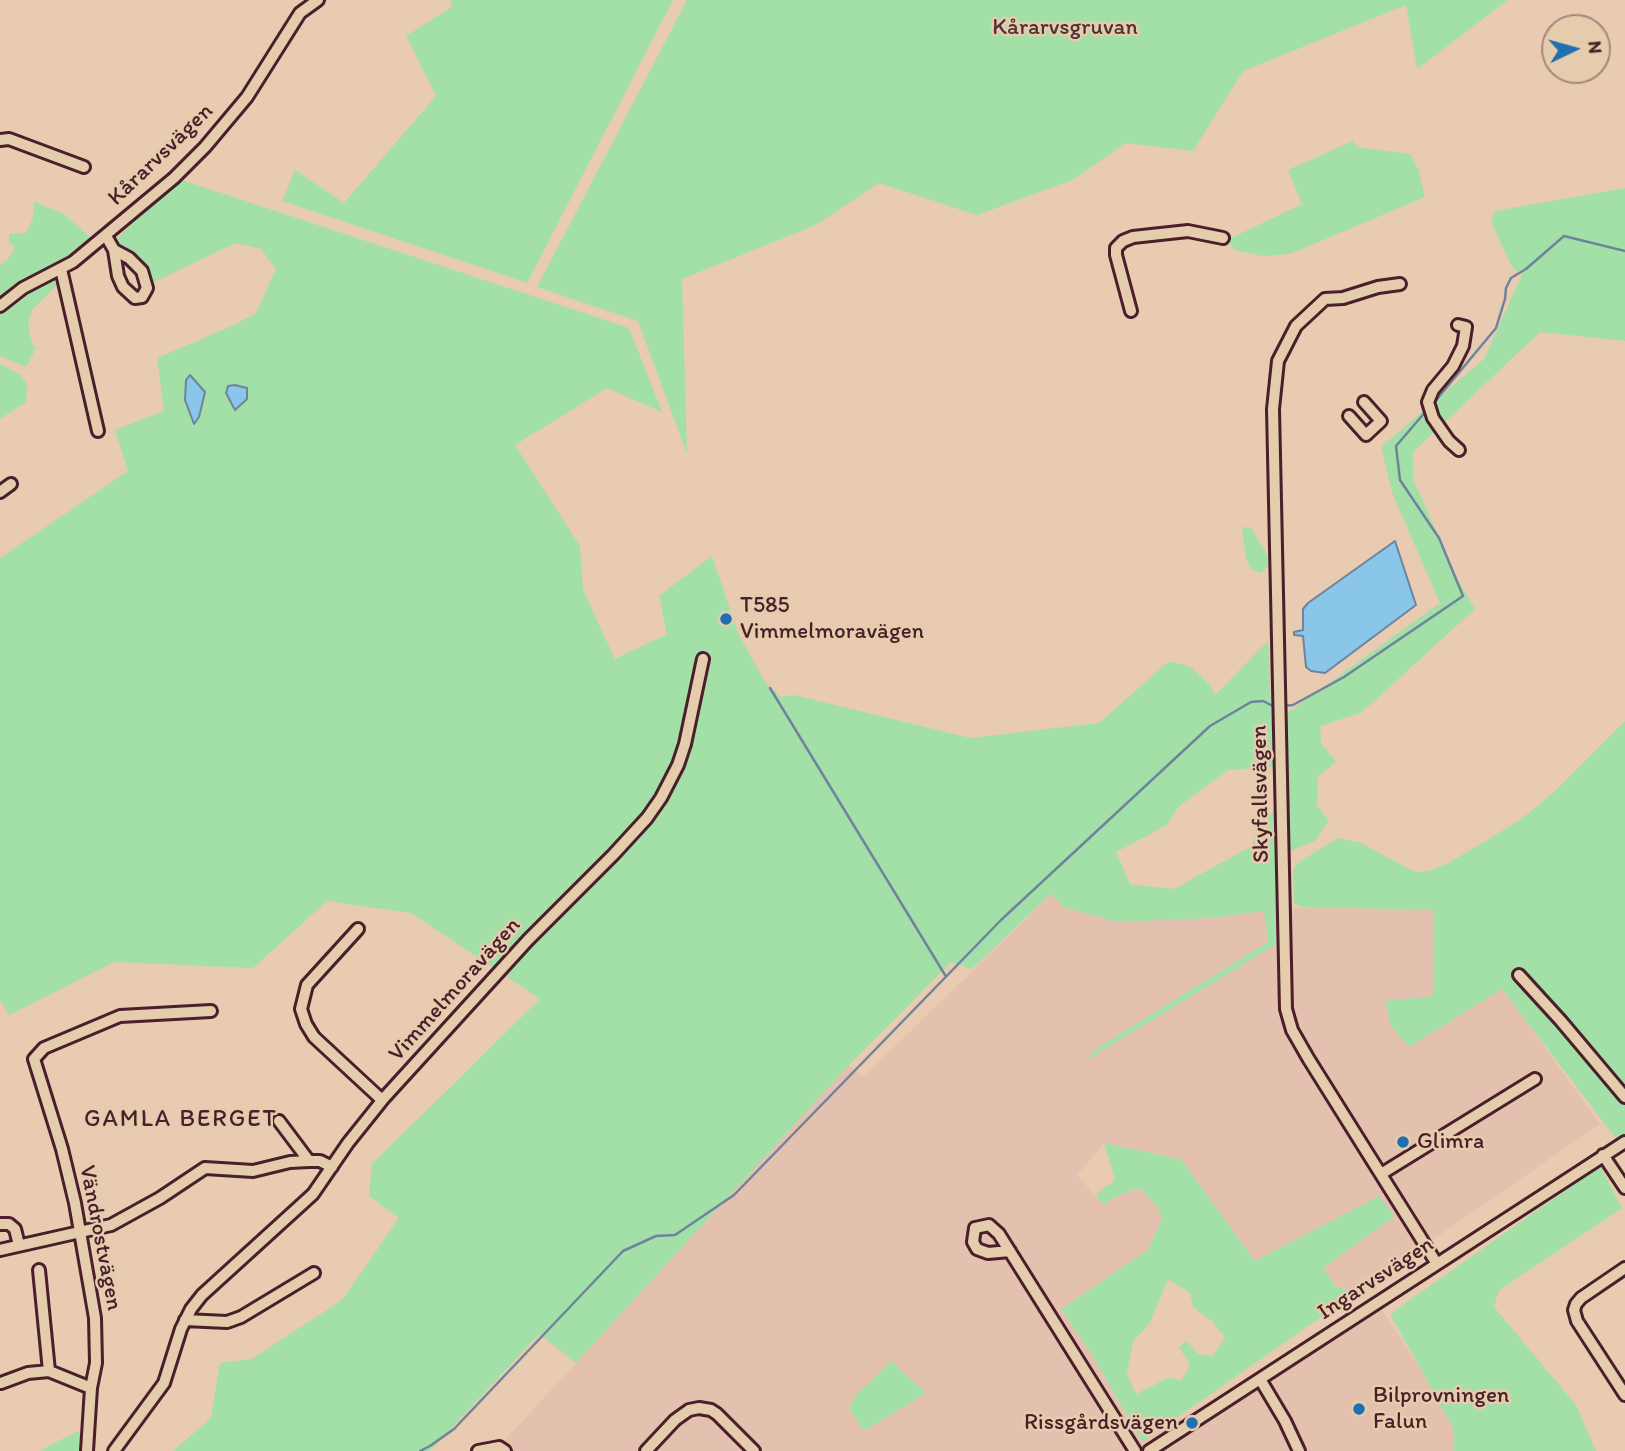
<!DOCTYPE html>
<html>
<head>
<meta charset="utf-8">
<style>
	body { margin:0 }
	#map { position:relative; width:1625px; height:1451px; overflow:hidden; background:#e8cbb1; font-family:Itim,sans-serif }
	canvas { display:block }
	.north { position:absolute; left:1541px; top:14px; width:70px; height:70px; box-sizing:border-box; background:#e4ccad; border:2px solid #a68779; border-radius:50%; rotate:85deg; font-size:19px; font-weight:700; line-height:28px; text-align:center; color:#4a1f2b }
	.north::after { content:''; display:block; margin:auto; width:24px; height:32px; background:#1f6fb2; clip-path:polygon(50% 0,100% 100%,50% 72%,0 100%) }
</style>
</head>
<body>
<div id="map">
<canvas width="1625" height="1451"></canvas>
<div class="north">N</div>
</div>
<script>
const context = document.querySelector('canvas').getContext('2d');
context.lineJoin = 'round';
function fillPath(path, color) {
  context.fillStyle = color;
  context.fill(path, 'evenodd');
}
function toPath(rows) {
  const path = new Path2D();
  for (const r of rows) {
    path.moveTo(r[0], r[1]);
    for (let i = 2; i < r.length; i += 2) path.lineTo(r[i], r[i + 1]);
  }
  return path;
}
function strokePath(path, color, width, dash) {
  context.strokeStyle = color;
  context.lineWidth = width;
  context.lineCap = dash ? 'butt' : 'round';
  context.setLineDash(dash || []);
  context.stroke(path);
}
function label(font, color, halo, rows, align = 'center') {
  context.font = font + ' Itim,sans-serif';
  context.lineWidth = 5;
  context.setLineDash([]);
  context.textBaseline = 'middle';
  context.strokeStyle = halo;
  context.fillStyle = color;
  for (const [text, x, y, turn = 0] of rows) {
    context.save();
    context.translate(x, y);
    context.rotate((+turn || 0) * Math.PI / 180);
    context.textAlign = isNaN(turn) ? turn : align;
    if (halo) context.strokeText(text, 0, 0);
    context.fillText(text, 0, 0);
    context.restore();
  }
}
fillPath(toPath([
	[1052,894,1117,922,1210,918,1264,910,1440,902,1600,1124,1357,1292,1255,1261,1181,1159,1104,1143,1077,1175,1103,1204,1134,1189,1142,1190,1158,1207,1162,1219,1148,1250,1061,1309,1093,1356,1141,1442,1378,1303,1460,1431,1459,1451,495,1451,849,1065,863,1077]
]), '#e4c1ae');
fillPath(toPath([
	[450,0,673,0,527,283,282,201,295,170,344,203,436,96,406,36,453,6],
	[687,0,1508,0,1417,69,1406,5,1243,71,1193,151,1126,143,1072,180,977,215,879,183,816,225,682,279,687,454,638,321,537,287],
	[1353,141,1358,147,1410,154,1418,169,1425,197,1290,254,1262,256,1235,250,1227,240,1302,204,1288,170],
	[179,179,629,328,662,412,607,388,515,445,580,546,583,590,615,659,667,634,659,596,712,556,738,633,765,682,781,697,794,695,970,738,1099,723,1168,662,1182,664,1192,668,1211,686,1215,695,1268,641,1274,767,1228,770,1179,806,1167,825,1116,852,1130,884,1174,889,1250,847,1260,828,1276,808,1275,945,1082,1063,1102,1045,1268,942,1264,911,1210,918,1117,922,1063,907,1051,894,972,969,951,962,849,1065,576,1363,539,1334,430,1451,173,1451,211,1418,220,1363,252,1359,342,1300,399,1218,369,1196,372,1164,540,999,411,913,327,901,253,968,114,962,9,1015,0,1000,0,558,128,471,115,430,164,411,157,358,234,325,256,313,276,269,261,249,236,243,152,283,115,240],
	[1625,188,1625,341,1540,332,1413,452,1413,479,1457,578,1475,609,1361,713,1320,726,1321,743,1336,762,1318,776,1317,805,1329,821,1315,841,1290,851,1286,714,1440,603,1393,495,1381,447,1484,359,1523,272,1516,271,1510,263,1491,222,1495,211],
	[34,201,65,215,93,240,78,253,0,301,0,265,8,259,15,247,9,243,9,234,26,233,33,218],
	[54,278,57,285,32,310,28,324,32,344,36,348,26,367,0,356,0,313,14,298],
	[0,363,21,375,27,385,26,402,0,419],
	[1246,527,1252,529,1268,556,1268,567,1261,573,1251,569,1246,559,1242,528],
	[1625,721,1625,1134,1617,1140,1502,989,1409,1047,1391,1026,1385,1001,1433,996,1433,910,1301,907,1294,903,1293,869,1299,862,1338,838,1361,843,1415,872,1429,871,1449,863,1520,820,1553,793],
	[1104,1143,1181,1159,1255,1261,1379,1196,1395,1216,1323,1268,1335,1286,1357,1292,1142,1442,1093,1356,1061,1309,1148,1250,1162,1219,1158,1207,1142,1190,1134,1189,1103,1204,1095,1195,1115,1180],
	[1168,1279,1190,1293,1193,1307,1213,1322,1225,1337,1213,1356,1198,1354,1187,1341,1179,1347,1190,1365,1181,1381,1170,1377,1136,1394,1127,1374,1133,1341,1150,1323],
	[1600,1166,1622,1208,1499,1290,1494,1307,1576,1405,1596,1451,1454,1451,1454,1429,1390,1314],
	[891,1361,926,1393,864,1431,849,1409,854,1397],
	[76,1432,85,1434,83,1451,39,1451]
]), '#a2e0a7');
const water = toPath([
	[190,375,205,392,199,417,194,424,185,400,186,380,190,375],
	[235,385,247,388,247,399,235,410,226,393,228,386,235,385],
	[1395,541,1416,605,1325,673,1311,671,1306,667,1303,636,1294,635,1294,632,1303,630,1303,609,1308,603,1395,541]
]);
fillPath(water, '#89c6e9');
strokePath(water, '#70839d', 2);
strokePath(toPath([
	[1432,405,1496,328,1505,299,1506,288,1511,278,1526,269,1564,236,1625,251],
	[770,688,945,975],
	[1282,706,1293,705,1344,677,1463,596,1439,538,1400,480,1396,446,1427,410],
	[420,1451,430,1446,454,1429,623,1251,656,1236,675,1235,734,1195,1001,920,1210,726,1251,702,1263,701,1275,707]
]), '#70839d', 2.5);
const minor = toPath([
	[0,140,9,139,84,167],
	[106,236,114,250,118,276,123,287,135,298,142,297,147,288,142,271,129,258,114,250],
	[61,269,98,431],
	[1400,284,1378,287,1343,298,1325,299,1296,326,1278,361,1273,409,1286,1009,1292,1030,1308,1058,1437,1264],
	[0,306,23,288,73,262,174,178,205,147,247,97,300,13,318,0],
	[1131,311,1116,255,1116,248,1123,241,1133,237,1188,231,1223,238],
	[1458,325,1466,327,1463,346,1453,366,1433,390,1428,402,1433,418,1449,441,1459,450],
	[1349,416,1366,435,1381,421,1364,402],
	[0,492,11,484],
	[358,929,307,985,301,1009,306,1024,314,1037,382,1100],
	[1519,975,1561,1021,1625,1097],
	[279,1121,309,1161],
	[1603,1155,1625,1188],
	[1381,1174,1535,1079],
	[0,1224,9,1224,15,1229,19,1245],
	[0,1250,111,1225,160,1198,205,1168,253,1171,290,1162,309,1161,320,1161,332,1167],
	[1010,1251,988,1253,977,1249,973,1242,975,1228,989,1225,999,1234,1135,1451],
	[1625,1268,1581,1298,1576,1304,1574,1310,1577,1321,1625,1395],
	[39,1270,49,1371],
	[185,1320,227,1322,241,1317,314,1273],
	[1260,1379,1285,1421,1299,1451],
	[1,1383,28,1373,49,1371,91,1388],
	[87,1451,91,1388,96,1363,95,1318,75,1203,62,1149,34,1059,44,1048,120,1016,211,1011],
	[114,1451,164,1383,181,1329,191,1309,202,1295,313,1194,348,1143,384,1098,528,940,613,855,647,818,661,798,678,765,685,744,703,659],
	[478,1451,499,1447,505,1451],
	[646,1451,675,1420,689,1410,699,1408,711,1410,717,1414,754,1451],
	[1149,1451,1625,1142]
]);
strokePath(minor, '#4a1f2b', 16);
strokePath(minor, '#e4ccad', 10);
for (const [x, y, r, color] of [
	[726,619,7,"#1f6fb2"],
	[1403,1142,7,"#1f6fb2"],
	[1359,1409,7,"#1f6fb2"],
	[1192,1423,7,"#1f6fb2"]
]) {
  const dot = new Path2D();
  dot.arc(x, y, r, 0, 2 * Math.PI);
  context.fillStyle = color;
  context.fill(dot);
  strokePath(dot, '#e4ccad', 2.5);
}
label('23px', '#533237', '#e4ccad', [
	["Kårarvsgruvan",1065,28]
]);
label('23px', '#4a1f2b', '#e4ccad', [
	["Kårarvsvägen",161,155,-44],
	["Skyfallsvägen",1261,794,-91],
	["Vimmelmoravägen",455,990,-48],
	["Vändrostvägen",100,1238,79],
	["Ingarvsvägen",1376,1279,-33]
]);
label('23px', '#4a1f2b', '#e4ccad', [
	["T585",740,606],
	["Vimmelmoravägen",740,632],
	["Glimra",1417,1142],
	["Bilprovningen",1373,1396],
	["Falun",1373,1422],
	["Rissgårdsvägen",1178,1423,"right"]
], 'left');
context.letterSpacing = '2px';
label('24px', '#4a1f2b', '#e4ccad', [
	["GAMLA BERGET",181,1120]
]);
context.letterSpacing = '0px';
</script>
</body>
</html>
